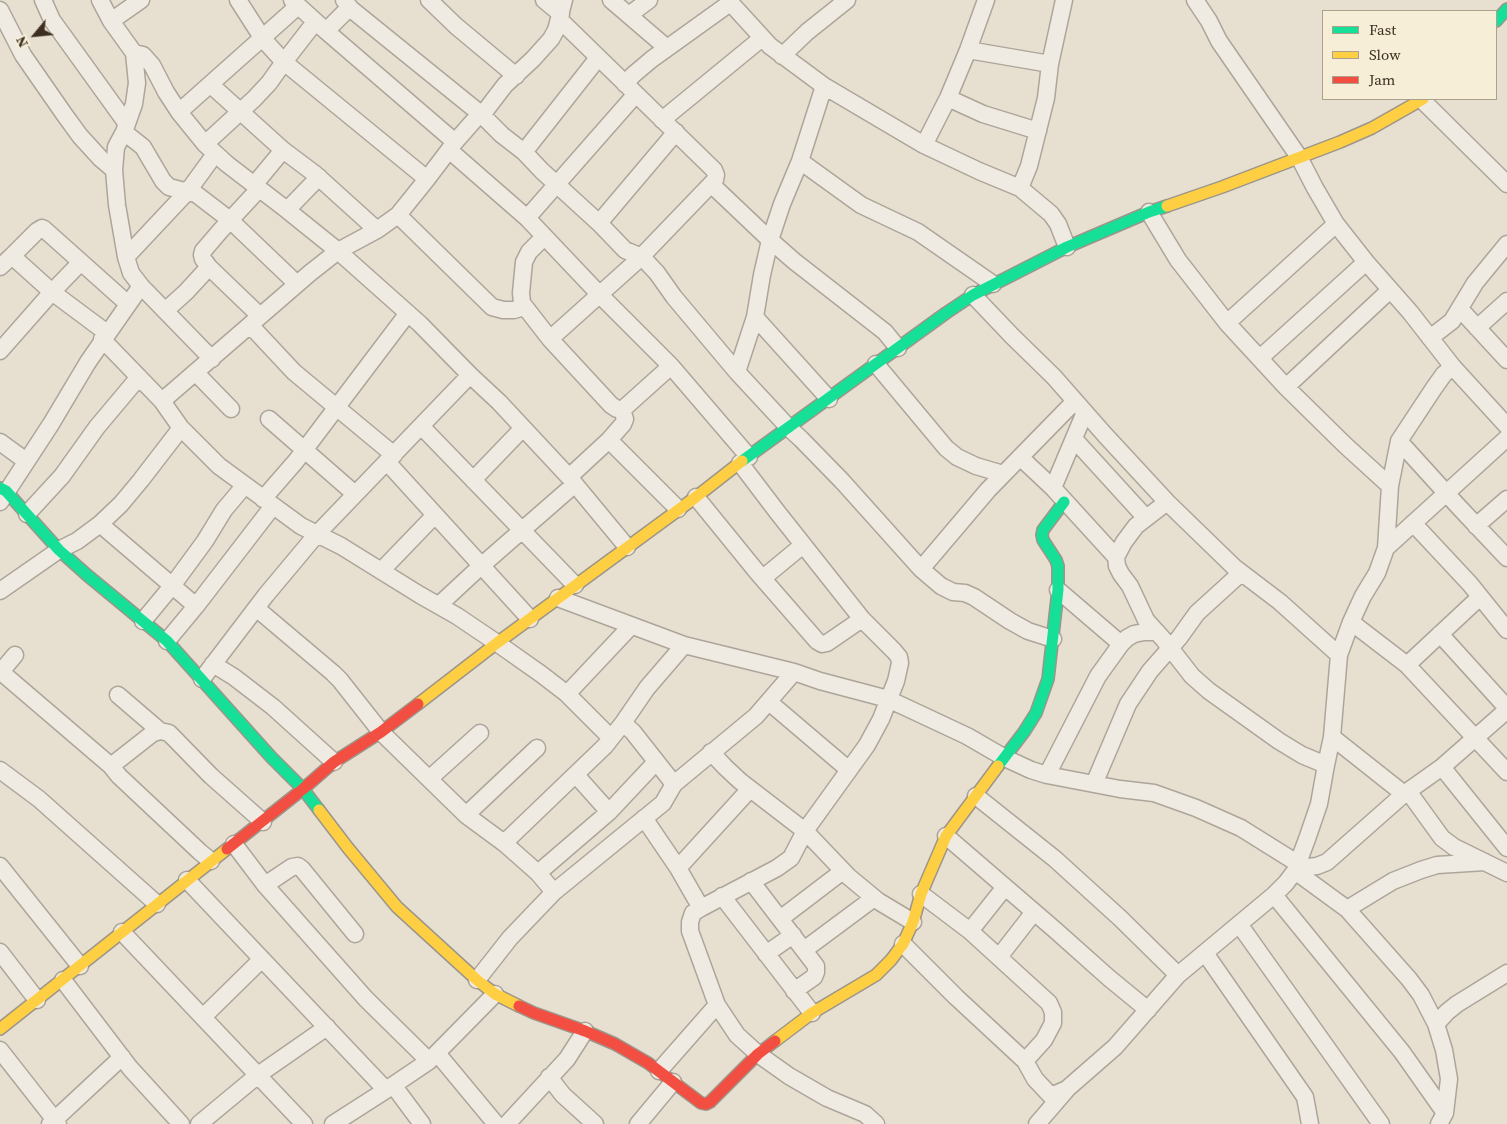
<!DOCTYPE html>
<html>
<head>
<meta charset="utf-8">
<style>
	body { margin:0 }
	#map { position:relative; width:1507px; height:1124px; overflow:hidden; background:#e7e0d1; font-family:"Source Serif 4",serif }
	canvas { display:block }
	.legend { position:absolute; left:1322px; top:10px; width:175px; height:90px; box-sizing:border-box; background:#f7eed8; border:1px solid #ada18e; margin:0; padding:6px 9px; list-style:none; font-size:15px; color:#3d2e20 }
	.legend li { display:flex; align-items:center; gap:10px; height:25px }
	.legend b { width:25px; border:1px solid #ada18e }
	.north { position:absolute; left:10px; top:10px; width:50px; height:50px; -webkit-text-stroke:4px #f7eed8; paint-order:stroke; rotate:242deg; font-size:14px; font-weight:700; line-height:20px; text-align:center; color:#3d2e20 }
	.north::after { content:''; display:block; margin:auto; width:18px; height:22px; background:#3d2e20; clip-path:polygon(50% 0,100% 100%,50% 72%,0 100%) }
</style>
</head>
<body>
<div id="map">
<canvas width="1507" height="1124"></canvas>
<ul class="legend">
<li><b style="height:6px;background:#16e098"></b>Fast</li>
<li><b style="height:6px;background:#ffcf43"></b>Slow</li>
<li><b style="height:6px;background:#f24e42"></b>Jam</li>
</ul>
<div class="north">N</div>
</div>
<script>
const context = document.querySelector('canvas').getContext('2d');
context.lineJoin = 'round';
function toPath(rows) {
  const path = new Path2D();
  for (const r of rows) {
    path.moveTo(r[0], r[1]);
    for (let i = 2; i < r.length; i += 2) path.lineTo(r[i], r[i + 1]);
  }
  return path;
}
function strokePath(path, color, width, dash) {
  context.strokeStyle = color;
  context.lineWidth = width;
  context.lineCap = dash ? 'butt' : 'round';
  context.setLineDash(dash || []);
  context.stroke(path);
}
const street = toPath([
	[43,0,52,20,127,124],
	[100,0,111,21,134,53,137,83,134,104,124,132,116,147,114,170,117,205,126,257,131,273,141,286,212,359],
	[238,0,263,39,284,62,315,22],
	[292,0,326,31,344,13,351,9],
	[344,0,351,9,482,115,502,135,524,152,542,171,599,223,625,250,642,257,657,273,674,297,737,372,789,428,801,439,842,481,921,569,941,586,953,592,965,593,974,597,1010,621,1028,631,1053,639],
	[429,0,456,26,516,76],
	[544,0,561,14],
	[611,0,667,48],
	[728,0,770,46,824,86],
	[1195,0,1209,21,1219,41,1299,157,1315,188,1336,224,1366,262,1410,312,1453,367,1507,426],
	[0,10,23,55,64,114,80,136,101,159,114,170],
	[629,15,649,0],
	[111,21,141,0],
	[326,31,455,142],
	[968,50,1050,64],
	[134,53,143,55,152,65,166,92,179,112,205,144,227,164,287,210,338,251,420,324,470,375,499,402,569,477,627,547],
	[782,56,807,32,847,0],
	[625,84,633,75,652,59,730,3],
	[211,85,283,150,315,174,377,230],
	[948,98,983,114,1038,131],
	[1422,100,1507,184],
	[179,112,298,6],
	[662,120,762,38],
	[124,132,143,147,163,181,169,187,196,194,230,220,297,284],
	[205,144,254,99,269,83,284,62,427,179],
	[924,145,948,98,968,50,986,0],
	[449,150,527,218,600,295,671,366,749,457],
	[524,152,598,58],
	[800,161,861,205,918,232,993,284],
	[711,184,770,240,794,261,885,332,898,348],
	[254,185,283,150],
	[1020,188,1029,166,1046,98,1050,64,1064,0],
	[259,189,221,230,203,251,202,255,203,259,209,267,260,316],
	[287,210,319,177],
	[1149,212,1178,260,1227,323,1286,387,1345,445,1390,486],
	[398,215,492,307,503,310,514,310,524,307],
	[527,218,636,94],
	[599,223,676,132],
	[544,237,529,252,524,262,521,293,522,303,550,339,611,405,617,409,622,410,671,366],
	[12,256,37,231,42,228,44,229,128,304],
	[126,257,188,191,215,154],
	[0,267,12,256,52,292,107,333],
	[973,295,1012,336,1054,377,1105,435,1167,502,1234,567,1280,602,1339,655],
	[1460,309,1507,360],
	[165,311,186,292,209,267],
	[755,317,829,399],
	[1227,323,1336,224],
	[250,325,294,372,394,455],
	[1477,328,1507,301],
	[1430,338,1452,321,1475,283,1507,244],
	[102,339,162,401,181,428,219,466,301,526,341,546,420,595,457,616,497,643,541,674,567,694,611,738],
	[550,339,638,260,715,180,716,175,714,170,559,19],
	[0,351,52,292,81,262],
	[1260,358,1366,262],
	[876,364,946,448,957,457,976,466,1003,474],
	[737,372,755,317,762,275,770,240,782,204,800,161,824,86,924,145,979,171,1020,188,1051,214,1058,224,1067,247],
	[196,373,231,409],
	[1286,387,1390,290],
	[162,401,310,273,338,251,377,230,398,215,427,179,455,142,477,117,482,115,505,85,533,59,551,39,556,30,564,0],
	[269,419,355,494],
	[421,426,575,585],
	[1074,439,1146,518],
	[609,440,678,509],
	[1399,441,1457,505,1507,558],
	[0,442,26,461],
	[1020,457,1053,488,1116,557],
	[387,462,530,619],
	[569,477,609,440,623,424,625,419,622,410],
	[473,480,523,428],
	[1053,488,1085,412],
	[696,497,757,572,817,641,822,644,827,643,862,619],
	[263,499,296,461,408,313],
	[0,502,51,424,88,362,141,286],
	[1167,502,1136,526,1124,542,1116,557,1117,566,1121,574,1130,586,1146,620,1164,640,1192,676,1209,691,1279,741,1302,755,1326,765],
	[27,514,62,476,97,427,139,377],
	[1413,523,1470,584,1507,630],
	[100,524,196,606],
	[1476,526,1507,499],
	[1386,548,1507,438],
	[921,569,988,490,1075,401],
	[381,571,435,515],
	[763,578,803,545],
	[1058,590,1121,644],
	[0,591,59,550,77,541,100,524,121,504,141,480,181,428],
	[558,598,684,645,794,672,820,681,888,699,967,736,1005,758,1031,770,1047,775,1120,789,1154,793,1196,808,1241,828,1297,863,1307,867,1317,866,1327,862,1404,794,1442,767,1507,710],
	[439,605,481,566,575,484],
	[256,608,333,673,340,680,381,732,466,815,504,843,538,873,554,892],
	[143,621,172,586,205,541,224,510,245,485],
	[1351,622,1407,665,1507,772],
	[1440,634,1507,708],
	[167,641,196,606,273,506],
	[213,664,234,677,273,707,334,762],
	[1407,665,1480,597],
	[0,671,111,766,119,776,200,852,211,861],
	[0,673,15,655],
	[202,679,266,595,317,534,470,375],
	[567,694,631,626],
	[118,695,160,731],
	[769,702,849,770],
	[623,723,647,688,684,645],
	[1332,737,1404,794],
	[711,752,725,767,740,781,805,831,849,877,878,901,913,922],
	[111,766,153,733,160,731,169,733,211,776,263,822],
	[1442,767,1507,848],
	[0,770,39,799,157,904],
	[576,775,609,812],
	[1047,775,1098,676,1121,644,1127,638,1134,634,1144,632,1157,632],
	[429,779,480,733],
	[1094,784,1128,704,1150,671,1179,638,1197,613,1241,573],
	[1408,791,1442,838,1454,847,1507,873],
	[976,796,1055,859,1120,918,1178,975],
	[466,815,537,748],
	[644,818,678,868,701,908,777,868,791,858,805,831,867,745,881,719,896,681,900,663,899,657,894,651,862,619,778,513,740,463],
	[946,836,1054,929,1109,978,1148,1010],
	[504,843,605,746,623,723,633,732,674,784],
	[234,844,265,885,366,999,429,1061],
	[0,866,80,966],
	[678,868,750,789],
	[1295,871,1347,909,1409,979,1421,995,1436,1024,1444,1050,1449,1079,1445,1113,1439,1124],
	[538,873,609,812,656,762],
	[187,880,386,1090],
	[751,881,816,966,816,972,814,977,794,991],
	[265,885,292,867,298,866,302,869,355,934],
	[921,894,970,931,1049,1003,1053,1012,1053,1023,1044,1040,1025,1061],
	[1274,895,1402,1052,1445,1113],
	[722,896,812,1013],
	[701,908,693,913,690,922,690,931,717,1005,737,1035,758,1054,789,1076,827,1098,865,1114,876,1124],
	[1347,909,1393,881,1421,870,1437,865,1485,862],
	[780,919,843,871],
	[1239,924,1381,1124],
	[970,931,1005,887],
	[122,932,304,1124],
	[903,944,956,997,1025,1061,1035,1079,1051,1096,1067,1089],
	[804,950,874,898],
	[0,952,37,1000],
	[1205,953,1305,1097,1310,1124],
	[766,954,793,935],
	[999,957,1034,912],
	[63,980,130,1068,181,1124],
	[477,980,510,938,554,892,663,803,674,784,756,716,794,672],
	[203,1017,262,959],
	[1436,1024,1447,1012,1457,1004,1507,973],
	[0,1050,58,1124],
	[437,1053,496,1124],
	[659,1071,717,1005],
	[549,1077,563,1095,595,1124],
	[393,1085,422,1124],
	[50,1124,122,1057],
	[199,1124,258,1075,327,1027],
	[333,1124,386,1090,429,1061,495,994],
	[507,1124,567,1059,585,1031],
	[638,1124,673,1082],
	[1037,1124,1068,1088,1115,1047,1178,975,1274,895,1286,883,1295,871,1307,839,1319,804,1326,765,1332,737,1339,655,1351,622,1363,596,1377,573,1386,548,1390,486,1399,441,1434,388,1444,374,1453,367]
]);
const fast = toPath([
	[1496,21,1507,9],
	[742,461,946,313,973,295,1067,247,1149,212,1167,206],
	[0,488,6,491,59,550,87,575,167,641,271,757,303,789,319,810],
	[998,766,1024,732,1036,713,1048,679,1058,590,1058,566,1056,560,1043,540,1042,535,1043,530,1064,502]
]);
const slow = toPath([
	[1167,206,1222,187,1340,142,1372,128,1423,99],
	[418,704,497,643,696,497,742,461],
	[319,810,348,848,397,907,477,980,495,994,519,1006],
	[0,1029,227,849],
	[775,1041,812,1013,876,975,891,960,903,944,913,922,921,894,946,836,998,766]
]);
const jam = toPath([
	[227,849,303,789,334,762,381,732,418,704],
	[519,1006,534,1013,585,1031,615,1044,648,1063,701,1103,706,1104,710,1102,758,1054,775,1041]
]);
strokePath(street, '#ada599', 19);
strokePath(fast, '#9c958a', 14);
strokePath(slow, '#9c958a', 14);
strokePath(jam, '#9c958a', 14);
strokePath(street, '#efebe3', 16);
strokePath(fast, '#16e098', 11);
strokePath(slow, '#ffcf43', 11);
strokePath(jam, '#f24e42', 11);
</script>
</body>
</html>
